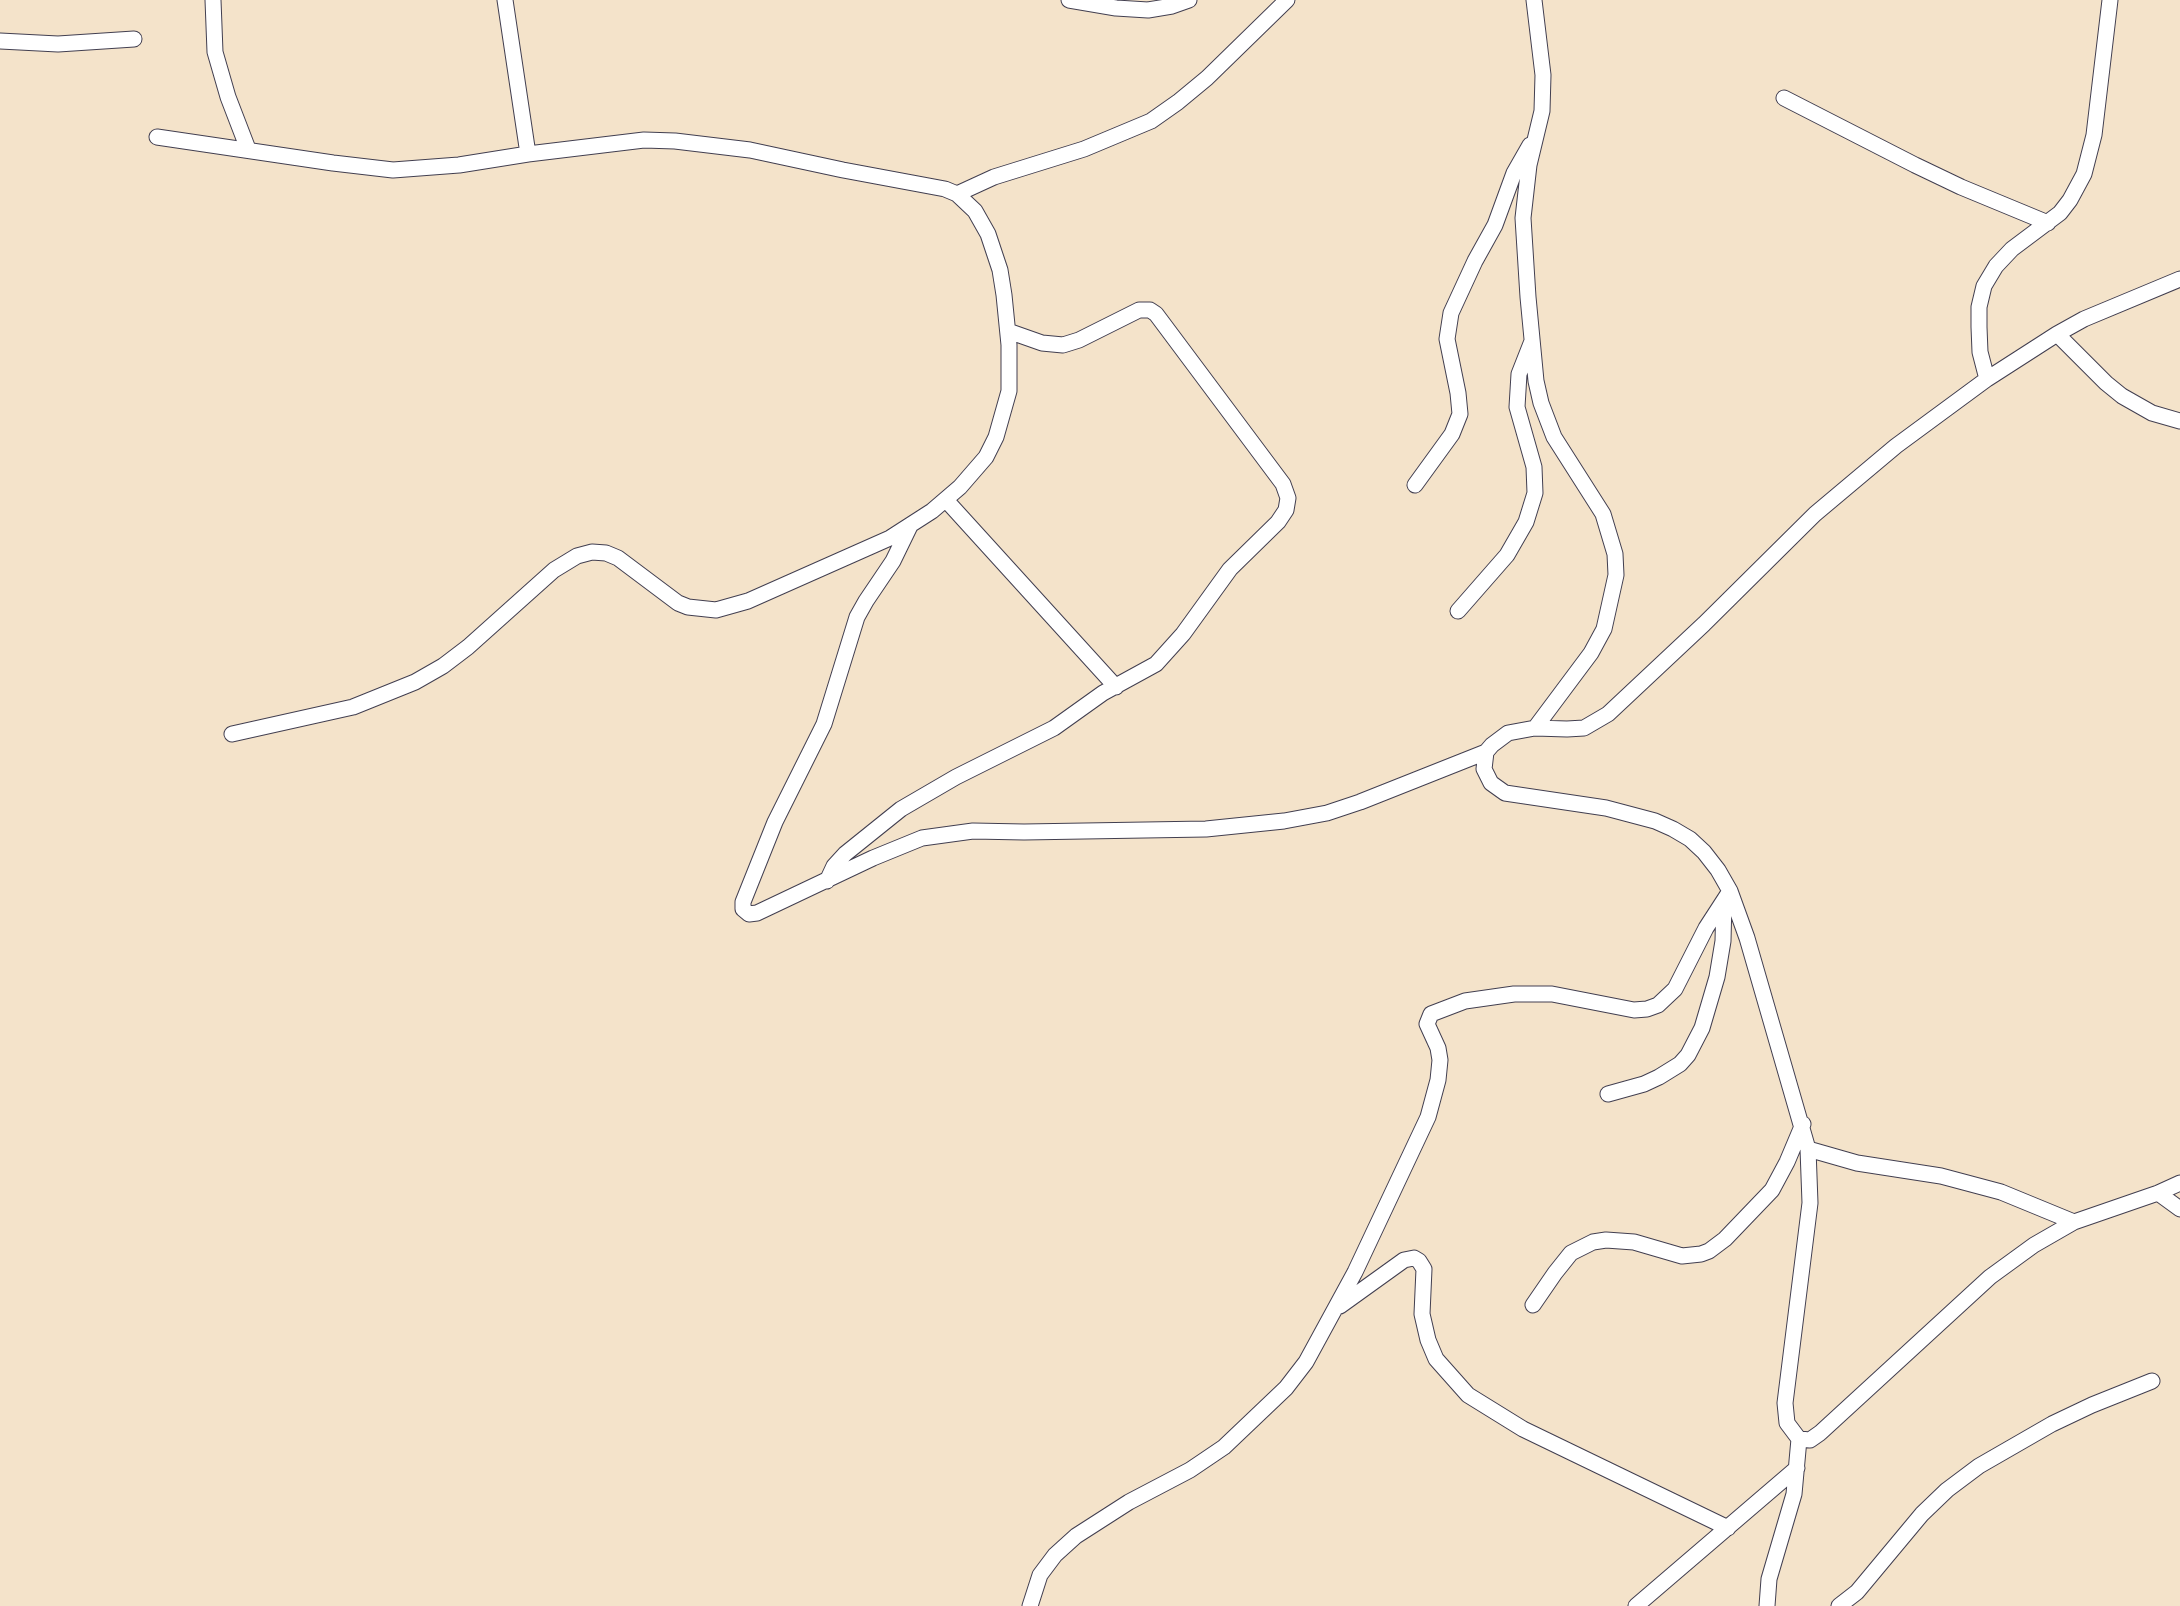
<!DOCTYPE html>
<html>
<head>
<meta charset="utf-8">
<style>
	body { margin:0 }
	canvas { display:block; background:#f4e3ca }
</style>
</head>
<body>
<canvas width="2180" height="1606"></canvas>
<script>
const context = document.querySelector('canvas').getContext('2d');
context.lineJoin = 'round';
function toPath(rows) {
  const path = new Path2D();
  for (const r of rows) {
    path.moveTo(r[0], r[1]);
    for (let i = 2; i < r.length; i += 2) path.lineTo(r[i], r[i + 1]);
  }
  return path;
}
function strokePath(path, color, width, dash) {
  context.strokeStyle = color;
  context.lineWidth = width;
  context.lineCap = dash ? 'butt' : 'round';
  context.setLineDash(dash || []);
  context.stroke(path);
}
const minor = toPath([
	[213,0,215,52,228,97,248,149],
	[505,0,528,154],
	[1069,0,1116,8,1148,10,1172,6,1189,0],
	[1534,0,1543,75,1542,111,1529,165,1523,218,1528,297,1536,381,1541,403,1554,437,1603,514,1615,554,1616,575,1604,629,1591,653,1535,728],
	[0,41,58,44,134,39],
	[1784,98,1915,165,1961,187,2048,223],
	[157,137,333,163,393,170,459,165,528,154,644,140,675,141,750,150,843,170,945,189,957,194,975,211,988,234,1000,270,1004,295,1009,345,1009,391,996,437,986,457,960,487,932,511,890,538,748,601,716,610,688,607,678,603,618,558,606,553,592,552,577,556,554,570,468,647,443,666,415,682,353,707,232,734],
	[957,194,994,177,1084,149,1151,121,1178,102,1207,78,1287,0],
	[2180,279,2084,319,2057,334,1987,379,1896,446,1815,514,1704,624,1608,714,1584,728,1567,729,1535,728,1508,733,1492,745,1486,752,1484,769,1491,783,1505,793,1606,808,1655,821,1673,829,1690,839,1704,852,1718,870,1730,891,1747,938,1808,1149,1810,1203,1785,1403,1787,1423,1799,1439,1810,1440,1820,1433,1990,1277,2034,1245,2074,1222,2158,1193,2180,1183],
	[2057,334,2106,383,2122,396,2152,413,2180,421],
	[1987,379,1980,352,1979,327,1979,307,1984,286,1996,266,2012,249,2060,213,2070,200,2084,174,2094,135,2110,0],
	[1415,485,1452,434,1460,414,1458,393,1447,339,1451,313,1475,261,1495,225,1514,173,1530,145],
	[946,500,1116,687],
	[910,526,893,561,866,601,857,617,824,724,775,822,743,902,743,909,749,914,757,913,873,858,922,838,973,831,1024,832,1206,829,1284,821,1327,813,1360,802,1486,752],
	[1458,611,1507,555,1526,522,1535,493,1534,467,1517,407,1519,374,1532,341],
	[827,881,834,866,845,854,901,809,956,777,1054,728,1103,693,1156,664,1183,634,1230,569,1278,522,1286,510,1288,498,1283,484,1156,314,1150,310,1139,310,1079,340,1063,345,1042,343,1008,331],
	[1608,1094,1644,1084,1659,1077,1680,1064,1688,1055,1702,1028,1717,977,1723,941,1724,901],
	[1808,1149,1857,1163,1941,1176,2001,1192,2074,1222],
	[2158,1193,2180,1209],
	[1533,1305,1555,1273,1571,1253,1593,1242,1606,1240,1634,1242,1682,1256,1701,1254,1709,1251,1725,1239,1772,1190,1787,1162,1803,1124],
	[1340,1306,1404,1260,1414,1258,1419,1261,1424,1269,1422,1314,1428,1340,1436,1359,1468,1395,1523,1429,1728,1528],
	[1030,1606,1040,1575,1055,1555,1076,1536,1129,1502,1190,1470,1224,1447,1286,1388,1306,1362,1355,1272,1428,1117,1438,1080,1440,1060,1438,1048,1427,1024,1431,1014,1465,1001,1514,994,1552,994,1634,1010,1647,1009,1658,1005,1675,989,1706,928,1730,891],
	[1636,1606,1797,1468],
	[1767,1606,1769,1579,1794,1494,1799,1439],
	[1839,1606,1857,1592,1922,1514,1947,1490,1979,1466,2052,1424,2092,1405,2152,1381]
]);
strokePath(minor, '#423f50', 17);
strokePath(minor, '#fff', 15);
</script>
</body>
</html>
